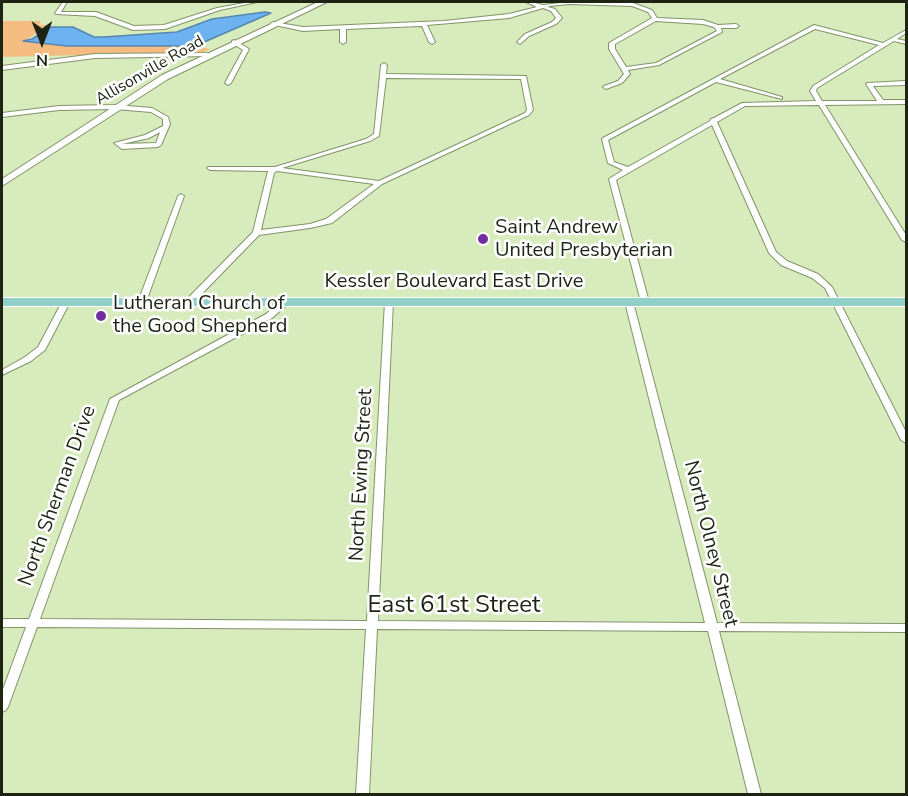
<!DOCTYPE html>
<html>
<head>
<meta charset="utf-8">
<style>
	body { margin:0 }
	#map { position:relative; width:908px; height:796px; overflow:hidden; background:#d7ebbd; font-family:"Nunito Sans",sans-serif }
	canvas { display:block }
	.frame { position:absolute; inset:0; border:3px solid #1d2413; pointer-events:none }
	.north { position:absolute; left:12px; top:12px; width:60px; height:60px; -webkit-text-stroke:4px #fff; paint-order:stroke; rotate:180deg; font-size:16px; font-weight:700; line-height:24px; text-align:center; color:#1d2413 }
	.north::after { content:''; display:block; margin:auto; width:21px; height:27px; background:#1d2413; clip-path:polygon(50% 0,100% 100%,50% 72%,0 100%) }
</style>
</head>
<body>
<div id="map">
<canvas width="908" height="796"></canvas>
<div class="frame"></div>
<div class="north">N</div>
</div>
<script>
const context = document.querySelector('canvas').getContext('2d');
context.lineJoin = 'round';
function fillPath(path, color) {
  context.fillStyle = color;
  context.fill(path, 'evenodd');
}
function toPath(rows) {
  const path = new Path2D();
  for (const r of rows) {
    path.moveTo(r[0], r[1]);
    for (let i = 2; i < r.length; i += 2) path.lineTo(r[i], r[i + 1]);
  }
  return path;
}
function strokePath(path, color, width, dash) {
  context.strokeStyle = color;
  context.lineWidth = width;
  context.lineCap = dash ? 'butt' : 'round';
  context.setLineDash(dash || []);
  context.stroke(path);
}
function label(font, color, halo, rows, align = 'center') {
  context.font = font + ' "Nunito Sans",sans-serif';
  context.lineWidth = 5;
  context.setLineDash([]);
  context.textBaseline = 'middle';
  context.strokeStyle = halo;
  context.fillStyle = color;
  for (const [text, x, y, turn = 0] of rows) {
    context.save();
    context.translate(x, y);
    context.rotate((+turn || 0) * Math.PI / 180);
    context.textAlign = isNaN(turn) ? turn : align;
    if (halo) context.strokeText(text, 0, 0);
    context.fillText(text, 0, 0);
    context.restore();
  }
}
fillPath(toPath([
	[2,21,41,21,39,25,48,25,25,41,195,46,210,49,204,52,2,57]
]), '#f5bc81');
const water = toPath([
	[265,12,271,13,195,46,67,46,23,41,32,39,51,27,73,27,94,37,104,37,177,32,212,19,265,12]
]);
fillPath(water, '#6db2f0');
strokePath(water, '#5587ae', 1.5);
const street = toPath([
	[63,2,67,2,61,12,96,12,134,26,164,25,217,8,250,2,257,2,220,10,165,29,133,30,95,16,56,14,55,13,63,2],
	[526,2,531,2,543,5,569,2,633,3,652,10,657,18,703,20,718,25,736,24,739,26,736,28,721,28,722,32,659,65,628,70,630,74,622,83,606,89,603,87,604,86,618,81,624,74,609,49,609,43,652,18,648,12,632,6,569,4,549,6,548,7,555,9,562,18,556,24,529,36,520,44,517,42,525,34,552,22,556,18,551,11,543,8,509,18,427,25,435,42,432,44,429,42,422,26,346,29,346,42,343,44,340,42,340,29,303,31,270,24,273,22,303,27,444,21,509,14,537,7,526,2],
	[656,21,703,24,714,27,717,31,656,63,626,67,615,49,615,44,656,21],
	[814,25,883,43,906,30,906,33,897,39,906,41,906,44,894,41,817,88,816,91,822,101,877,101,866,84,867,83,906,81,906,85,873,86,883,100,906,100,906,104,825,105,906,235,906,242,902,240,819,105,745,106,717,122,776,252,787,261,818,274,832,287,906,432,906,443,901,440,825,288,812,278,781,265,769,253,712,125,616,180,649,302,648,304,645,304,641,302,609,179,623,170,608,163,602,139,603,138,814,25],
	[815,29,879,45,813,86,810,91,816,101,742,103,714,118,711,119,710,121,628,167,614,162,608,140,716,82,782,99,782,97,720,79,815,29],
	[234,40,249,49,231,83,228,85,225,83,243,50,232,43,232,41,234,40],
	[208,53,210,54,210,56,95,58,2,70,2,66,95,54,208,53],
	[384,63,387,65,386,74,526,76,533,110,529,115,382,184,332,223,310,228,259,235,192,304,186,304,185,302,186,300,253,232,268,171,210,170,207,168,208,167,275,167,366,139,374,134,381,65,384,63],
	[386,78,521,79,527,110,525,113,379,181,282,168,370,141,379,136,386,78],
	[277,171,374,184,326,219,310,224,261,230,274,173,277,171],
	[115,105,152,108,168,117,170,124,161,145,158,147,122,149,114,143,145,135,163,126,163,119,151,112,115,109,59,110,2,117,2,113,59,106,115,105],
	[160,132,156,143,122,144,149,138,160,132],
	[181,194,184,196,146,302,142,304,139,304,138,302,178,196,181,194],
	[63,300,66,300,70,302,45,350,31,361,2,375,2,370,25,357,38,347,63,300],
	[283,300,286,300,290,302,272,318,119,400,40,619,367,621,385,302,389,300,393,302,378,621,705,623,625,302,629,300,633,302,717,623,906,624,906,632,719,631,761,794,748,794,708,631,377,629,369,794,356,794,366,629,37,627,8,707,6,710,2,712,2,692,26,627,2,627,2,619,29,619,110,399,266,314,283,300]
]);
const secondary = toPath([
	[318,2,327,2,168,79,2,186,2,179,162,75,318,2]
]);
const primary = toPath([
	[2,298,906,298,906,306,2,306,2,298]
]);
strokePath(street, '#819468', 2);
strokePath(secondary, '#819468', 2);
strokePath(primary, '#fff', 2);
fillPath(street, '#fff');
fillPath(secondary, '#fff');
fillPath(primary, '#91cfc9');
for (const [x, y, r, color] of [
	[483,239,6,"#712ea2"],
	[101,316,6,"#712ea2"]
]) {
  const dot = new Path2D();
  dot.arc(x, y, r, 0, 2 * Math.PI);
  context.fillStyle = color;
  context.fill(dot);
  strokePath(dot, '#fff', 2);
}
label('16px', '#1d2413', '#fff', [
	["Allisonville Road",150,71,-30]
]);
label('20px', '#1d2413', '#fff', [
	["Saint Andrew",495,228],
	["United Presbyterian",495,251],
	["Lutheran Church of",113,304],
	["the Good Shepherd",113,327]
], 'left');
label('20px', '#1d2413', '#fff', [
	["Kessler Boulevard East Drive",454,282],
	["North Ewing Street",362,475,-87],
	["North Sherman Drive",58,496,-70],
	["North Olney Street",710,544,76]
]);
label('24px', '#1d2413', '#fff', [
	["East 61st Street",454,606]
]);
</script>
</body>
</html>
